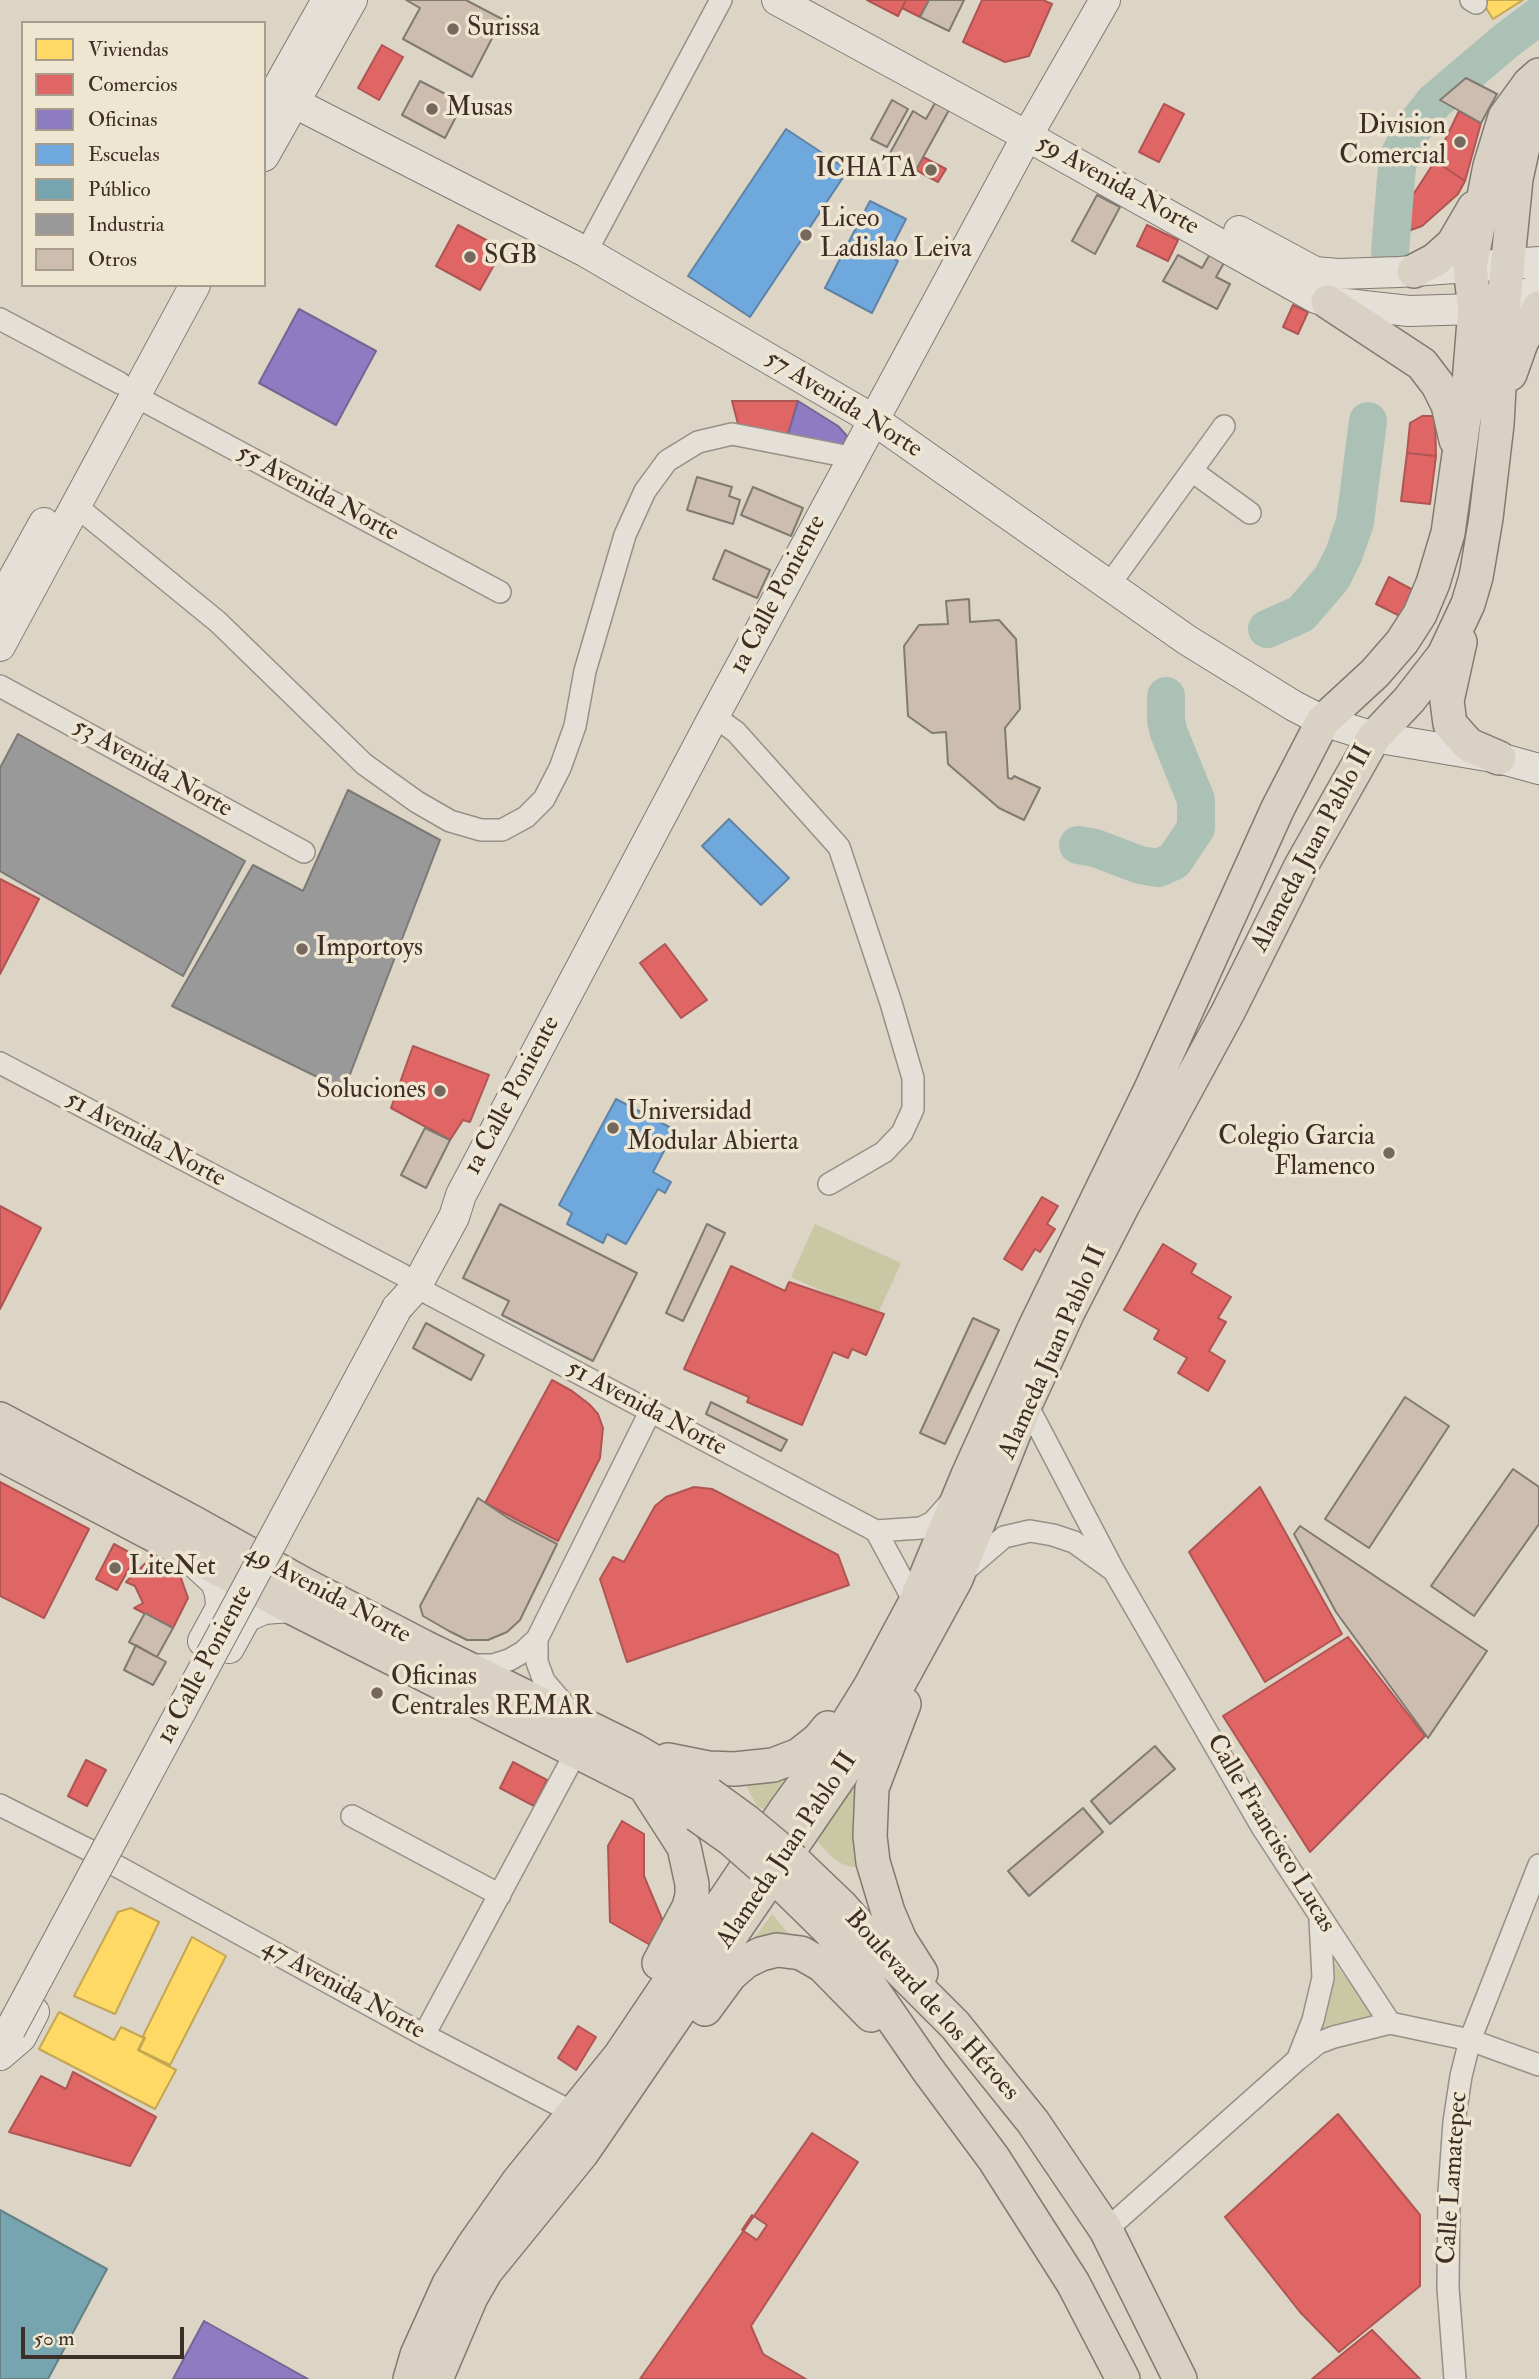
<!DOCTYPE html>
<html>
<head>
<meta charset="utf-8">
<style>
	body { margin:0 }
	#map { position:relative; width:1539px; height:2379px; overflow:hidden; background:#dcd4c4; font-family:"IM FELL Double Pica",serif }
	canvas { display:block }
	.legend { position:absolute; left:21px; top:21px; width:245px; height:266px; box-sizing:border-box; background:#efe6d2; border:2px solid #a89c8d; margin:0; padding:9px 12px; list-style:none; font-size:21px; color:#3d2e26 }
	.legend li { display:flex; align-items:center; gap:14px; height:35px }
	.legend b { width:35px; border:2px solid #a89c8d }
	.scale { position:absolute; left:21px; top:2327px; width:163px; height:32px; box-sizing:border-box; border:4px solid #3d2e26; border-top:0; padding-left:9px; font-size:21px; line-height:24px; white-space:nowrap; color:#3d2e26; -webkit-text-stroke:5px #efe6d2; paint-order:stroke }
</style>
</head>
<body>
<div id="map">
<canvas width="1539" height="2379"></canvas>
<ul class="legend">
<li><b style="height:19px;background:#ffd966"></b>Viviendas</li>
<li><b style="height:19px;background:#e06666"></b>Comercios</li>
<li><b style="height:19px;background:#8e7cc3"></b>Oficinas</li>
<li><b style="height:19px;background:#6fa8dc"></b>Escuelas</li>
<li><b style="height:19px;background:#76a5af"></b>Público</li>
<li><b style="height:19px;background:#999"></b>Industria</li>
<li><b style="height:19px;background:#cdbdae"></b>Otros</li>
</ul>
<div class="scale">50 m</div>
</div>
<script>
const context = document.querySelector('canvas').getContext('2d');
context.lineJoin = 'round';
function fillPath(path, color) {
  context.fillStyle = color;
  context.fill(path, 'evenodd');
}
function toPath(rows) {
  const path = new Path2D();
  for (const r of rows) {
    path.moveTo(r[0], r[1]);
    for (let i = 2; i < r.length; i += 2) path.lineTo(r[i], r[i + 1]);
  }
  return path;
}
function strokePath(path, color, width, dash) {
  context.strokeStyle = color;
  context.lineWidth = width;
  context.lineCap = dash ? 'butt' : 'round';
  context.setLineDash(dash || []);
  context.stroke(path);
}
function label(font, color, halo, rows, align = 'center') {
  context.font = font + ' "IM FELL Double Pica",serif';
  context.lineWidth = 7;
  context.setLineDash([]);
  context.textBaseline = 'middle';
  context.strokeStyle = halo;
  context.fillStyle = color;
  for (const [text, x, y, turn = 0] of rows) {
    context.save();
    context.translate(x, y);
    context.rotate((+turn || 0) * Math.PI / 180);
    context.textAlign = isNaN(turn) ? turn : align;
    if (halo) context.strokeText(text, 0, 0);
    context.fillText(text, 0, 0);
    context.restore();
  }
}
fillPath(toPath([
	[815,1224,901,1263,877,1316,791,1277],
	[876,1744,859,1868,844,1865,833,1858,816,1840],
	[811,1764,773,1814,757,1806,743,1780],
	[772,1914,788,1933,783,1941,741,1956],
	[1333,1961,1378,2019,1313,2038,1324,2019,1331,1996]
]), '#cac7a5');
const homes = toPath([
	[1481,0,1523,0,1493,19,1481,0],
	[131,1908,159,1922,115,2014,74,1996,118,1912,131,1908],
	[192,1937,226,1956,170,2065,139,2050,145,2038,143,2036,192,1937],
	[59,2012,114,2040,121,2027,144,2038,138,2050,176,2070,155,2109,39,2049,59,2012]
]);
fillPath(homes, '#ffd966');
strokePath(homes, '#c5a653', 2);
const shops = toPath([
	[867,0,906,0,898,16,867,0],
	[906,0,929,0,920,17,902,8,906,0],
	[982,0,1043,0,1052,4,1029,56,1005,62,963,42,982,0],
	[382,45,403,57,379,100,358,88,382,45],
	[1164,104,1184,114,1159,162,1139,152,1164,104],
	[1459,111,1481,123,1465,181,1435,161,1459,111],
	[923,157,946,169,938,182,916,170,923,157],
	[1435,161,1465,181,1458,194,1422,226,1394,236,1396,221,1435,161],
	[458,225,503,249,480,290,436,266,458,225],
	[1147,225,1178,240,1168,261,1137,246,1147,225],
	[1293,305,1308,312,1298,334,1283,327,1293,305],
	[732,401,798,401,787,438,738,424,732,401],
	[1422,416,1435,416,1436,456,1407,453,1410,423,1422,416],
	[1407,453,1436,456,1430,504,1401,501,1407,453],
	[1389,577,1413,590,1400,616,1376,604,1389,577],
	[0,879,39,899,0,974,0,879],
	[665,944,707,1000,681,1018,640,963,665,944],
	[413,1046,489,1075,470,1122,463,1120,450,1140,391,1108,413,1046],
	[1042,1197,1058,1206,1047,1224,1055,1229,1040,1252,1035,1249,1022,1270,1004,1259,1042,1197],
	[0,1206,41,1228,0,1309,0,1206],
	[1163,1244,1196,1264,1191,1273,1231,1297,1218,1318,1226,1322,1209,1351,1225,1361,1208,1391,1178,1373,1187,1358,1154,1339,1159,1330,1124,1310,1163,1244],
	[731,1266,785,1291,789,1282,884,1314,866,1355,852,1349,848,1358,833,1352,802,1425,747,1402,749,1397,684,1369,731,1266],
	[552,1380,572,1391,589,1404,598,1414,603,1428,600,1458,558,1541,485,1503,552,1380],
	[0,1482,89,1529,44,1618,0,1596,0,1482],
	[694,1487,712,1489,838,1555,849,1585,627,1662,600,1579,613,1557,624,1562,655,1506,666,1497,694,1487],
	[1260,1487,1342,1634,1265,1682,1189,1552,1260,1487],
	[114,1544,136,1556,117,1590,96,1579,114,1544],
	[156,1553,175,1561,188,1598,173,1628,134,1608,143,1603,135,1586,126,1582,156,1553],
	[470,1559,479,1569,473,1575,469,1571,462,1578,466,1582,459,1589,448,1578,453,1569,455,1572,470,1559],
	[1348,1637,1425,1736,1310,1852,1223,1716,1348,1637],
	[86,1760,106,1770,87,1806,68,1796,86,1760],
	[513,1762,547,1780,534,1806,500,1788,513,1762],
	[622,1821,644,1834,644,1876,662,1919,659,1950,610,1922,608,1846,622,1821],
	[578,2026,596,2037,576,2070,558,2058,578,2026],
	[73,2072,156,2117,130,2166,9,2132,41,2076,66,2089,73,2072],
	[1338,2114,1420,2215,1420,2286,1339,2352,1300,2312,1225,2217,1338,2114],
	[812,2133,858,2162,751,2326,763,2354,806,2379,640,2379,812,2133],
	[752,2215,767,2225,757,2240,742,2230,752,2215],
	[1372,2330,1420,2379,1312,2379,1341,2355,1372,2330]
]);
fillPath(shops, '#e06666');
strokePath(shops, '#af5553', 2);
const offices = toPath([
	[299,309,376,351,336,425,259,383,299,309],
	[798,401,838,426,848,437,844,445,787,438,798,401],
	[204,2321,308,2379,173,2379,204,2321]
]);
fillPath(offices, '#8e7cc3');
strokePath(offices, '#766594', 2);
const schools = toPath([
	[786,129,848,170,750,317,688,276,786,129],
	[870,201,906,219,887,256,898,261,872,313,825,288,870,201],
	[729,819,789,878,761,905,702,846,729,819],
	[616,1099,675,1130,653,1172,671,1182,665,1193,658,1189,626,1244,607,1234,603,1243,567,1224,572,1213,559,1205,616,1099]
]);
fillPath(schools, '#6fa8dc');
strokePath(schools, '#6083a5', 2);
const public = toPath([
	[0,2210,107,2269,48,2379,0,2379,0,2210]
]);
fillPath(public, '#76a5af');
strokePath(public, '#658186', 2);
const industry = toPath([
	[18,734,245,861,183,976,0,871,0,768,18,734],
	[348,790,440,840,344,1090,172,1006,253,865,303,891,348,790]
]);
fillPath(industry, '#999');
strokePath(industry, '#7d7976', 2);
strokePath(toPath([
	[1390,251,1397,167,1401,152,1411,131,1434,102,1507,40,1539,16],
	[1267,629,1301,614,1332,578,1344,554,1355,522,1368,421],
	[1078,845,1095,848,1140,865,1158,868,1174,861,1196,828,1196,800,1169,733,1166,721,1166,696]
]), '#acc1b6', 38);
const building = toPath([
	[406,0,466,0,502,19,472,77,403,39,420,8,406,0],
	[929,0,964,0,949,31,920,17,929,0],
	[1466,78,1497,94,1481,123,1440,100,1466,78],
	[420,81,463,103,445,138,402,115,420,81],
	[892,100,908,109,887,147,871,139,892,100],
	[935,103,949,110,916,170,889,155,913,111,926,119,935,103],
	[1097,195,1120,207,1095,254,1072,241,1097,195],
	[1210,254,1225,261,1216,277,1230,284,1217,309,1163,281,1178,255,1202,268,1210,254],
	[697,477,732,487,729,496,740,500,733,524,687,510,697,477],
	[753,487,803,508,791,536,741,515,753,487],
	[725,550,770,570,757,598,713,579,725,550],
	[969,599,970,622,999,620,1016,639,1020,709,1005,728,1008,778,1012,779,1014,776,1040,788,1024,820,999,808,948,764,946,732,932,733,908,716,904,646,919,625,948,624,946,601,969,599],
	[425,1128,450,1140,426,1188,401,1175,425,1128],
	[500,1204,637,1273,593,1361,502,1315,509,1301,463,1278,500,1204],
	[707,1224,725,1233,683,1321,666,1313,707,1224],
	[973,1318,999,1330,945,1444,920,1433,973,1318],
	[426,1323,484,1355,471,1380,413,1348,426,1323],
	[1405,1397,1449,1426,1369,1548,1325,1519,1405,1397],
	[711,1402,787,1440,781,1451,706,1414,711,1402],
	[1513,1469,1539,1487,1539,1524,1474,1616,1431,1586,1513,1469],
	[478,1498,508,1518,557,1544,520,1620,507,1632,488,1640,467,1640,449,1631,423,1616,420,1606,478,1498],
	[1300,1526,1487,1651,1428,1738,1336,1612,1294,1534,1300,1526],
	[145,1613,173,1628,157,1657,129,1642,145,1613],
	[136,1645,166,1662,153,1685,124,1670,136,1645],
	[1155,1746,1175,1769,1110,1824,1091,1801,1155,1746],
	[1083,1808,1103,1832,1029,1896,1008,1871,1083,1808]
]);
fillPath(building, '#cdbdae');
strokePath(building, '#817a71', 2);
const street = toPath([
	[1471,0,1476,3],
	[586,252,721,0],
	[0,319,120,383],
	[135,396,500,592],
	[1192,471,1250,513],
	[76,506,218,622,364,764,417,802,450,821,481,830,502,830,526,817,544,799,560,768,575,726,585,671,625,535,645,491,667,461,698,442,732,434,855,458],
	[1109,585,1224,426],
	[0,686,304,852],
	[714,716,736,732,839,847,891,1003,913,1078,913,1109,902,1133,884,1152,829,1184],
	[0,1063,403,1275],
	[416,1287,876,1531,921,1528,933,1522,949,1504],
	[1026,1403,1114,1571,1262,1827,1390,2023],
	[876,1531,915,1603],
	[962,1573,1004,1537,1030,1531,1053,1535,1074,1542,1110,1568],
	[537,1639,537,1662,544,1681,569,1710],
	[468,1665,493,1665,509,1660,523,1652,537,1639,650,1412],
	[0,1805,91,1851],
	[352,1816,500,1895],
	[113,1864,424,2035,574,2113],
	[424,2035,576,1752],
	[1298,2058,1313,2020,1323,1978,1320,1920],
	[1106,2230,1297,2060,1318,2043,1334,2037,1390,2023,1470,2040,1539,2065],
	[1455,2379,1448,2288,1449,2192,1454,2122,1461,2076,1470,2040,1539,1865]
]);
const secondary = toPath([
	[777,0,1027,136,1316,298,1328,302,1409,311,1475,309,1539,290],
	[293,102,586,252,874,420,1187,640,1294,706,1323,721,1374,737,1499,758,1539,769],
	[264,112,327,0],
	[264,156,352,0],
	[1239,231,1315,272,1338,274,1399,272,1539,262],
	[0,603,44,523],
	[0,646,195,285],
	[397,1308,416,1287,454,1217,461,1195,714,716,1027,136,1105,0],
	[192,1560,216,1582,220,1594,221,1608,203,1641],
	[229,1648,246,1617,264,1609,291,1607],
	[0,2055,21,2037,34,2012]
]);
const primary = toPath([
	[1414,271,1435,260,1453,244,1474,208],
	[1328,302,1422,364,1438,385,1448,405,1456,440],
	[1510,374,1521,343,1539,308],
	[1460,642,1447,701,1450,724,1469,745,1499,758],
	[0,1419,196,1524,303,1584,422,1646,634,1750,709,1794],
	[0,1454,291,1607,645,1786,697,1815],
	[904,1704,872,1788,870,1836,873,1862,888,1912,900,1940,921,1973],
	[668,1760,708,1768,735,1769,773,1765,799,1755,818,1740,828,1728],
	[646,1788,684,1847,692,1884,692,1895,689,1907,659,1963],
	[794,1861,841,1906,879,1949,955,2025,1033,2122,1106,2230,1180,2379],
	[780,1882,830,1931,850,1957,928,2070,994,2159,1073,2283,1123,2379],
	[705,2009,730,1975,745,1962,761,1954,777,1950,801,1953,822,1965,871,2015],
	[410,2379,417,2355,449,2284,473,2246,518,2182,620,2056,786,1809,844,1729,870,1687,915,1603,968,1475,1035,1327,1150,1091,1278,808,1323,721,1375,673,1402,642,1420,614,1433,583,1448,533,1469,383,1475,309,1470,267,1490,166,1505,117,1529,84,1539,75],
	[436,2379,471,2297,486,2271,582,2153,881,1716,956,1579,1026,1403,1068,1312,1123,1205,1228,1012,1301,866,1374,737,1409,700,1444,655,1468,604,1476,577,1486,518,1497,424,1504,300,1516,179,1524,142,1539,113]
]);
strokePath(street, '#979086', 24);
strokePath(secondary, '#817a71', 32);
strokePath(primary, '#817a71', 36);
strokePath(street, '#e4e0d8', 21);
strokePath(secondary, '#e4e0d8', 30);
strokePath(primary, '#d9d1c3', 33);
const secondaryBridge = toPath([
	[10,2030,397,1308]
]);
const primaryBridge = toPath([
	[709,1794,746,1821,794,1861],
	[697,1815,731,1839,780,1882]
]);
strokePath(secondaryBridge, '#817a71', 32, []);
strokePath(primaryBridge, '#817a71', 36, []);
strokePath(secondaryBridge, '#e4e0d8', 30);
strokePath(primaryBridge, '#d9d1c3', 33);
for (const [x, y, r, color] of [
	[453,29,7,"#75685d"],
	[432,109,7,"#75685d"],
	[1460,142,7,"#75685d"],
	[931,170,7,"#75685d"],
	[806,235,7,"#75685d"],
	[470,257,7,"#75685d"],
	[302,949,7,"#75685d"],
	[440,1091,7,"#75685d"],
	[613,1128,7,"#75685d"],
	[1389,1153,7,"#75685d"],
	[115,1568,7,"#75685d"],
	[377,1693,7,"#75685d"]
]) {
  const dot = new Path2D();
  dot.arc(x, y, r, 0, 2 * Math.PI);
  context.fillStyle = color;
  context.fill(dot);
  strokePath(dot, '#efe6d2', 2.5);
}
label('26px', '#3d2e26', '#efe6d2', [
	["Surissa",467,29],
	["Musas",446,109],
	["Division",1446,127,"right"],
	["Comercial",1446,157,"right"],
	["ICHATA",917,170,"right"],
	["Liceo",820,220],
	["Ladislao Leiva",820,250],
	["SGB",484,257],
	["Importoys",316,949],
	["Soluciones",426,1091,"right"],
	["Universidad",627,1113],
	["Modular Abierta",627,1143],
	["Colegio Garcia",1375,1138,"right"],
	["Flamenco",1375,1168,"right"],
	["LiteNet",129,1568],
	["Oficinas",391,1678],
	["Centrales REMAR",391,1708]
], 'left');
label('26px', '#3d2e26', '#efe6d2', [
	["59 Avenida Norte",1117,186,29],
	["57 Avenida Norte",843,405,32],
	["55 Avenida Norte",317,494,28],
	["1a Calle Poniente",779,595,-62],
	["53 Avenida Norte",152,769,29],
	["Alameda Juan Pablo II",1313,849,-62],
	["1a Calle Poniente",513,1096,-62],
	["51 Avenida Norte",145,1140,28],
	["Alameda Juan Pablo II",1054,1353,-66],
	["51 Avenida Norte",646,1409,28],
	["49 Avenida Norte",327,1595,28],
	["1a Calle Poniente",206,1665,-62],
	["Calle Francisco Lucas",1270,1834,59],
	["Alameda Juan Pablo II",788,1851,-56],
	["47 Avenida Norte",343,1990,29],
	["Boulevard de los Héroes",931,2006,48],
	["Calle Lamatepec",1454,2178,-86]
]);
</script>
</body>
</html>
